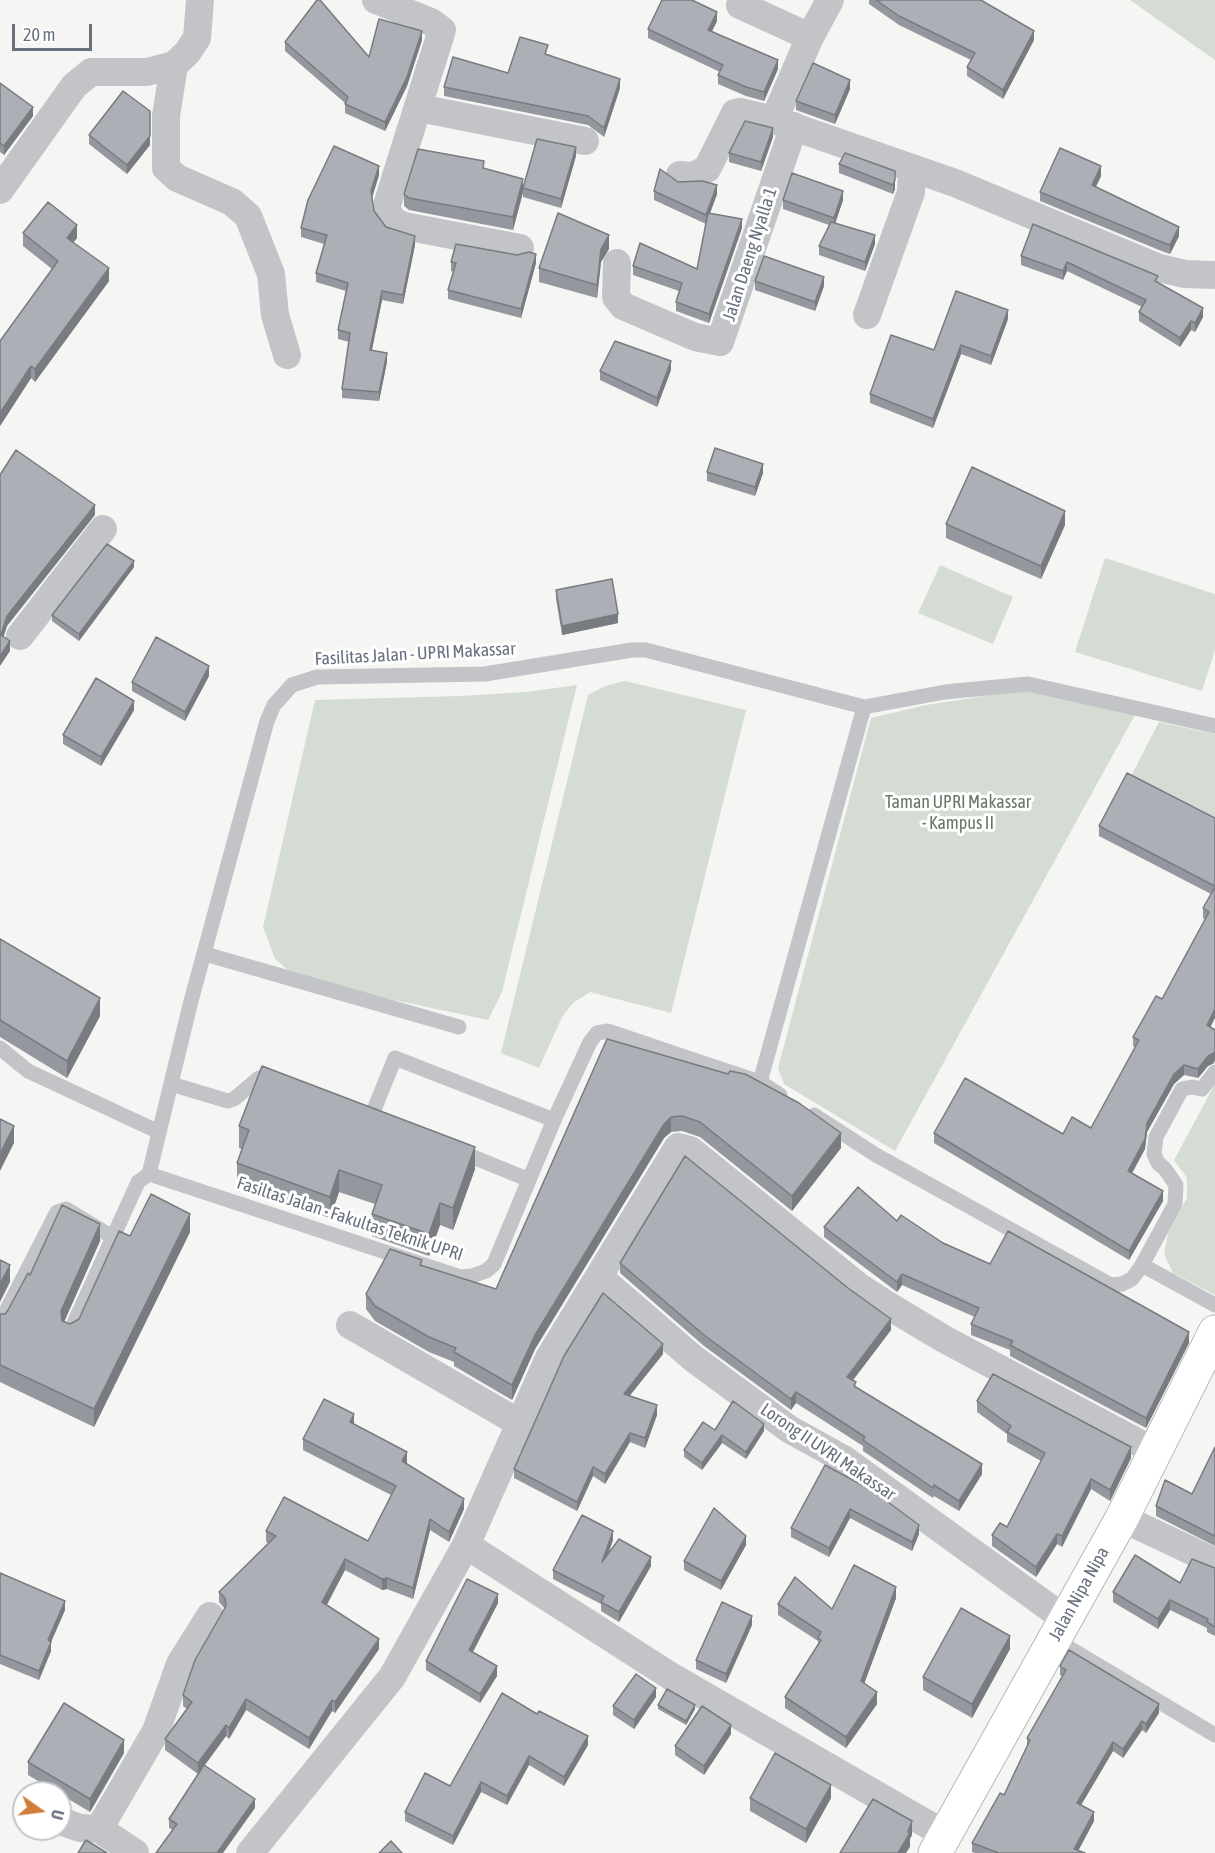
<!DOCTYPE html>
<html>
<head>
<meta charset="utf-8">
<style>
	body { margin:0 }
	#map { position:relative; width:1215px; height:1853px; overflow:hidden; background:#f5f5f3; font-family:"Asap Condensed",sans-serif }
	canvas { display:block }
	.north { position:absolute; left:12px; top:1781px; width:60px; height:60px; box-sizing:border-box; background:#fff; border:2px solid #c3c6cc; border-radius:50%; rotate:104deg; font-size:16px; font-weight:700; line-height:24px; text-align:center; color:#687080 }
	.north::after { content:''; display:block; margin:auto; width:21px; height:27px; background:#cf7d39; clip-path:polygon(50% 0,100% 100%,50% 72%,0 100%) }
	.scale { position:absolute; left:12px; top:24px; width:80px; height:27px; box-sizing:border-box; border:3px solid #687080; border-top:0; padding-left:8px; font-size:18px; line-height:21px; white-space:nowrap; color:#687080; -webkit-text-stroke:4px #fff; paint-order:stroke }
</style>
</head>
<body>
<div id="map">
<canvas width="1215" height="1853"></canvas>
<div class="north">U</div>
<div class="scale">20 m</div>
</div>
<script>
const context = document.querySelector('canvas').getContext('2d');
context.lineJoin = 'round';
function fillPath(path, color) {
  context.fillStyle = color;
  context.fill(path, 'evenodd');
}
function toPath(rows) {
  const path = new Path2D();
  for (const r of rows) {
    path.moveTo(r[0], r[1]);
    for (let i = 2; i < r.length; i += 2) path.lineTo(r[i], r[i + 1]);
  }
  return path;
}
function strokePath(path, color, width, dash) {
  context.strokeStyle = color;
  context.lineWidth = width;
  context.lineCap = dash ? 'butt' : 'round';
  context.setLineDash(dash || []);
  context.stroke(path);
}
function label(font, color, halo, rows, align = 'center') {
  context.font = font + ' "Asap Condensed",sans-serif';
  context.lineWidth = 6;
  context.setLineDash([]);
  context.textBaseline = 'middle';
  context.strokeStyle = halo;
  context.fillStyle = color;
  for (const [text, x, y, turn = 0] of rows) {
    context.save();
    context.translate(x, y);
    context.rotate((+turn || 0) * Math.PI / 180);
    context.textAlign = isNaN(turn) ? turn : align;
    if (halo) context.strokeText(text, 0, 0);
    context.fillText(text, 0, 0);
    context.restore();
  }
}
fillPath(toPath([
	[1130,0,1215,0,1215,60],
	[1105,558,1215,594,1215,650,1202,691,1075,652],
	[940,565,1013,597,993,644,918,613],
	[625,681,746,710,671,1013,590,992,573,1003,562,1017,539,1068,501,1053,588,695,605,686],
	[577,685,502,992,488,1020,300,980,275,959,263,927,315,700,460,696,526,692],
	[1016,691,1029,691,1136,713,895,1151,784,1084,778,1068,871,718,926,705],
	[1159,722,1215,734,1215,825,1129,780],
	[1215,1084,1215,1295,1173,1273,1164,1254,1168,1233,1187,1198,1187,1178,1174,1160]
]), '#d5dcd4');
const secondary = toPath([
	[935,1853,1122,1518,1215,1332]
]);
strokePath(secondary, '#b4b7bc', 35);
strokePath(toPath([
	[205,954,459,1027],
	[0,1048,28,1071,159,1132],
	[760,1082,864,707,945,692,1028,684,1215,726],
	[171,1084,228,1101,234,1099,259,1078,276,1082],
	[814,1115,876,1155,1102,1280,1111,1285,1122,1284,1132,1279,1142,1265,1215,1305],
	[381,1120,371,1117,395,1058,554,1120,590,1042,597,1033,608,1031,760,1082,780,1095],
	[456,1150,527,1179],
	[149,1174,191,1001,267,721,274,705,292,685,317,677,485,674,632,650,646,650,864,707],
	[1142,1265,1175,1204,1176,1185,1165,1169,1158,1163,1154,1154,1156,1137,1182,1089,1192,1087,1202,1089,1215,1072],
	[0,1323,57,1212,66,1209,114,1238],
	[70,1332,138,1182,149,1174,461,1277,472,1276,486,1271,494,1264,554,1120],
	[1054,1639,1215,1735]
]), '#c2c4c7', 15);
strokePath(toPath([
	[376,0,431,22,442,30,387,205,388,212,393,221,404,226,520,248],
	[830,0,810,37,774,120,906,166,912,171,911,192,867,315],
	[740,5,810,37],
	[174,65,166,116,166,168,177,178,232,202,248,216,271,274,275,315,287,355],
	[419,108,585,141],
	[909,167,955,183,1159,268,1185,274,1215,275],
	[680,175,693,176,707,169,735,113,740,112,774,120],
	[0,190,74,86,91,72,147,72,174,65,187,53,197,38,200,0],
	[617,263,616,297,623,306,695,337,720,342,794,126],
	[20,636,103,529],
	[599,1277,694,1359,789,1429,845,1460,1065,1619],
	[350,1325,521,1424],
	[1122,1518,1215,1562],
	[466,1545,672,1677,946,1835],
	[60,1821,80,1828,99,1829,135,1853],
	[99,1829,156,1731,180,1664,210,1616],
	[250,1853,392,1677,466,1545,549,1358,678,1147,690,1150,858,1286,884,1303,944,1339,1154,1451]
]), '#c2c4c7', 28);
strokePath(secondary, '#fff', 33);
fillPath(toPath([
	[869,0,981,0,1034,40,1003,99,967,76,967,67,971,60,899,25,869,4],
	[717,21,712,31,778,69,764,101,746,96,718,84,718,75,720,72,648,38,648,29],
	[422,40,407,86,385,131,345,113,345,103,285,51,285,42,369,57],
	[548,54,620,88,604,137,588,125,444,96,444,87,508,73],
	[0,83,33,116,4,155,0,152],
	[850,89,835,124,796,110,796,101],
	[89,135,150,145,127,174,89,144],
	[773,137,761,171,729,162,729,153],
	[576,156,561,208,523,197,523,188],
	[839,164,895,171,895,189,893,194,839,173],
	[484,169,523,192,513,230,409,210,404,206,404,194],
	[379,175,372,198,374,211,386,227,415,245,403,304,382,300,372,350,387,362,379,401,342,398,342,389,349,342,338,339,338,330,346,291,316,282,316,273,324,244,301,237,301,228],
	[1101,176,1096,187,1179,236,1170,254,1164,252,1040,201,1040,192],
	[678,182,717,194,710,213,742,228,709,323,676,311,676,302,679,291,633,275,633,266,697,269,707,221,706,224,654,200,654,191],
	[783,200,843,200,835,223,875,244,865,271,819,255,819,246,829,225,783,209],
	[1033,224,1158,283,1203,317,1195,332,1191,330,1180,347,1139,321,1139,312,1142,307,1067,271,1063,280,1021,265,1021,256],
	[23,233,77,238,73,243,109,281,35,382,31,378,0,426,52,269,23,246],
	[609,249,601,262,597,298,539,282,539,268],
	[451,262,536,263,521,318,448,299,448,290,453,272,451,271],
	[755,281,824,286,815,311,755,290],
	[1008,319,991,365,961,354,933,428,870,403,870,394,934,350],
	[671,370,657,407,600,380,600,371],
	[707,472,763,473,755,496,707,481],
	[946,524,1065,525,1041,579,946,538],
	[134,567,79,641,52,621,52,615],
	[556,590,618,623,562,635,556,599],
	[209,676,185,721,132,691,132,682],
	[134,710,101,766,63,744,63,735],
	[1215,818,1215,1018,1210,1027,1214,1063,1208,1066,1198,1078,1184,1075,1174,1084,1147,1132,1145,1149,1131,1173,1163,1201,1129,1260,934,1143,934,1133,1063,1134,1091,1128,1135,1047,1133,1046,1133,1037,1162,999,1205,919,1203,918,1203,908,1211,894,1099,836,1099,826],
	[0,939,100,1016,67,1078,0,1037],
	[607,1039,841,1148,792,1211,700,1137,682,1131,671,1132,664,1138,535,1349,512,1400,454,1366,454,1362,429,1352,375,1321,366,1309,366,1294,422,1266,496,1289],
	[239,1126,475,1169,453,1230,440,1225,429,1256,372,1236,372,1214,375,1204,339,1192,330,1218,237,1184,237,1163,242,1149,239,1148],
	[897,1221,990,1264,1189,1343,1146,1428,1010,1356,1010,1350,971,1335,971,1324,975,1317,902,1285,897,1292,824,1237,824,1227],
	[190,1232,94,1427,0,1382,0,1314,5,1314,8,1310,30,1275,100,1241,64,1321,70,1324,79,1319,130,1236],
	[620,1263,891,1330,853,1380,856,1387,982,1474,959,1511,934,1496,933,1498,863,1451,863,1446,796,1403,791,1410,704,1346,620,1273],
	[663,1354,629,1396,657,1415,645,1448,630,1442,605,1484,593,1476,577,1511,514,1478,514,1469],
	[977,1401,1131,1458,1110,1501,1091,1489,1062,1547,1057,1544,1036,1577,992,1546,992,1535,1007,1527,1041,1461,1007,1442,1007,1434,977,1412],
	[354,1424,407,1463,406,1464,464,1509,449,1542,430,1530,413,1599,387,1589,382,1590,345,1570,327,1605,379,1649,335,1713,332,1711,309,1749,246,1710,229,1739,226,1736,205,1765,255,1808,173,1830,169,1828,169,1819,198,1774,165,1750,165,1739,187,1709,183,1706,183,1695,225,1609,219,1602,219,1592,268,1543,266,1542,266,1531,368,1541,391,1495,303,1450,303,1439],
	[715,1430,764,1431,746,1459,722,1443,702,1470,684,1457,684,1450],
	[1215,1447,1215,1546,1156,1516,1156,1506,1192,1494],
	[825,1465,919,1534,912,1551,850,1518,829,1557,791,1537,791,1528],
	[613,1540,608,1554,651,1566,619,1622,601,1611,601,1604,553,1579,553,1570],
	[746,1545,721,1590,684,1570,684,1561],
	[1215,1568,1215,1636,1207,1632,1207,1628,1170,1610,1158,1629,1113,1602,1113,1592,1180,1583],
	[0,1573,65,1610,51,1642,51,1651,39,1680,0,1664],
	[896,1598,864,1684,877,1704,846,1748,785,1708,785,1697,818,1646,818,1641,778,1615,778,1604,832,1609],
	[498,1603,473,1652,497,1676,480,1703,426,1670,426,1661],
	[752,1625,726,1683,696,1669,696,1660],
	[1010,1649,972,1718,923,1690,923,1677],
	[1060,1666,1159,1713,1146,1733,1142,1730,1123,1758,1113,1751,1081,1805,1094,1821,1078,1851,1085,1853,975,1853,972,1852,972,1843,1004,1795,1027,1747,1027,1738,1062,1676,1060,1675],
	[502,1693,588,1745,564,1786,529,1765,507,1805,481,1792,453,1845,405,1821,405,1812,450,1786],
	[656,1697,634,1729,613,1715,613,1706],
	[658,1705,695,1709,686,1725,658,1709],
	[731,1734,704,1775,675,1755,675,1746],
	[124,1753,90,1812,60,1794,60,1793,58,1793,28,1775,28,1762],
	[750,1798,831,1798,806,1843,750,1811]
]), '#94979d');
fillPath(toPath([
	[717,12,717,21,708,39,708,30],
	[422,31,422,40,407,86,385,131,385,122],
	[1034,31,1034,40,1003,99,1003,90],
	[778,60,778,69,764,101,764,92],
	[620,79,620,88,604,137,604,128],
	[850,80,850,89,835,124,835,115],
	[33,107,33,116,4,155,4,146],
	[773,128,773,137,761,171,761,162],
	[150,136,150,145,127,174,127,165],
	[576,147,576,156,561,208,561,199],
	[379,166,379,175,371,201,371,191],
	[1101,166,1101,176,1092,194,1092,185],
	[895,171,895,189,893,194,893,185],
	[523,179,523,192,513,230,513,217],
	[717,185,717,194,706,224,706,215],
	[843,191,843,200,834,227,834,218],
	[742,219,742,228,709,323,709,314],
	[77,225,77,238,67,250,67,238],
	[1179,227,1179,236,1170,254,1170,245],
	[609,235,609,249,601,262,597,298,597,285,601,249],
	[875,235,875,244,865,271,865,262],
	[415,236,415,245,403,304,403,295],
	[536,254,536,263,521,318,521,309],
	[1067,262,1067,271,1063,280,1063,271],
	[109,268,109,281,35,382,35,369],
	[824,277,824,286,815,311,815,302],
	[382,291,382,300,370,359,370,350],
	[1203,308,1203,317,1195,332,1195,323],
	[1008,310,1008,319,991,365,991,356],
	[1191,321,1191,330,1180,347,1180,338],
	[961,345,961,354,933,428,933,419],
	[387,353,387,362,379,401,379,392],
	[671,361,671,370,657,407,657,398],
	[31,366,31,378,0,426,0,413],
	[763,464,763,473,755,496,755,487],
	[95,505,95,515,7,626,1,645,1,635,7,616],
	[1065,511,1065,525,1041,579,1041,566],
	[134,561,134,567,79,641,79,634],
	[618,614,618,623,562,635,562,626],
	[10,641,10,651,0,666,0,656],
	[209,666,209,676,185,721,185,712],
	[134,701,134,710,101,766,101,757],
	[100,998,100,1016,67,1078,67,1061],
	[1215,1009,1215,1018,1207,1034,1207,1025],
	[1215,1051,1215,1060,1214,1063,1208,1066,1198,1078,1198,1069,1208,1056],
	[1184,1065,1184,1075,1174,1084,1147,1132,1145,1149,1128,1181,1128,1171,1147,1123,1174,1074],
	[671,1117,671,1132,664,1138,535,1349,512,1400,512,1385,535,1335,664,1124],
	[14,1126,14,1143,0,1171,0,1154],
	[841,1133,841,1148,792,1211,792,1196],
	[475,1147,475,1169,453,1230,453,1208],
	[339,1170,339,1192,330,1218,330,1197],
	[1163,1191,1163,1201,1129,1260,1129,1251],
	[440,1203,440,1225,429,1256,429,1234],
	[190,1214,190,1232,94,1427,94,1409],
	[100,1224,100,1241,61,1329,61,1311],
	[10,1265,10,1282,0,1302,0,1284],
	[902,1274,902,1285,897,1292,897,1282],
	[891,1319,891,1330,847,1388,847,1377],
	[1189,1332,1189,1343,1146,1428,1146,1418],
	[663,1344,663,1354,624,1403,624,1394],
	[796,1392,796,1403,791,1410,791,1399],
	[657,1405,657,1415,645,1448,645,1438],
	[354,1414,354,1425,350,1422],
	[764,1424,764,1431,746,1459,746,1452],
	[630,1433,630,1442,605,1484,605,1474],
	[722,1435,722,1443,702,1470,702,1463],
	[1131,1447,1131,1458,1110,1501,1110,1490],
	[407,1452,407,1463,402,1472,402,1461],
	[982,1464,982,1474,959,1511,959,1501],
	[593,1467,593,1476,577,1511,577,1502],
	[1091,1479,1091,1489,1062,1547,1062,1536],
	[464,1499,464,1509,449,1542,449,1532],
	[850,1509,850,1518,829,1557,829,1548],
	[430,1519,430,1530,413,1599,413,1588],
	[919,1525,919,1534,912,1551,912,1542],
	[613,1531,613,1540,602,1571,602,1562],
	[1057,1534,1057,1544,1036,1577,1036,1567],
	[746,1536,746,1545,721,1590,721,1581],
	[651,1557,651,1566,619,1622,619,1612],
	[345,1559,345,1570,322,1613,322,1602],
	[387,1578,387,1589,382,1590,382,1579],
	[896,1587,896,1598,861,1692,861,1681],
	[498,1594,498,1603,469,1659,469,1650],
	[1170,1600,1170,1610,1158,1629,1158,1619],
	[65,1601,65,1610,51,1642,51,1651,39,1680,39,1671,48,1640],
	[752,1616,752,1625,726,1683,726,1674],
	[1010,1636,1010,1649,972,1718,972,1704],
	[379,1639,379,1649,335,1713,335,1702],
	[497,1666,497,1676,480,1703,480,1694],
	[656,1688,656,1697,634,1729,634,1720],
	[877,1692,877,1704,846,1748,846,1737],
	[246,1699,246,1710,229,1739,229,1728],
	[332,1700,332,1711,309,1749,309,1738],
	[1159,1704,1159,1713,1146,1733,1146,1724],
	[695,1705,695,1709,686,1725,686,1721],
	[1142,1721,1142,1730,1123,1758,1123,1749],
	[226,1725,226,1736,198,1774,198,1763],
	[731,1725,731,1734,704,1775,704,1766],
	[588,1736,588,1745,564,1786,564,1777],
	[124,1740,124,1753,90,1812,90,1799],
	[1113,1742,1113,1751,1077,1812,1077,1803],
	[529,1756,529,1765,507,1805,507,1796],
	[481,1782,481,1792,453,1845,453,1836],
	[831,1785,831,1798,806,1843,806,1829],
	[255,1799,255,1808,223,1853,217,1853],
	[1094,1812,1094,1821,1077,1853,1074,1849],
	[912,1821,912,1835,910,1839,910,1847,906,1853,898,1853]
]), '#787b7f');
const building = toPath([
	[317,0,320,0,369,57,379,19,422,31,407,77,385,122,345,104,348,97,285,42,317,0],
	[662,0,692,0,717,12,708,30,778,60,764,92,746,87,718,75,723,65,648,29,662,0],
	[876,0,981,0,1034,31,1003,90,967,67,975,53,899,16,876,0],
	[520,37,548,45,545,54,620,79,604,128,588,116,444,87,453,57,508,73,520,37],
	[813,63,850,80,835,115,796,101,813,63],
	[0,83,33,107,4,146,0,143,0,83],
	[123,91,150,111,150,136,127,165,89,135,123,91],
	[745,121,773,128,761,162,729,153,745,121],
	[537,139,576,147,561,199,523,188,537,139],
	[334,146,379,166,371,191,374,211,386,227,415,236,403,295,382,291,370,350,387,353,379,392,342,389,350,333,338,330,348,283,316,273,327,235,301,228,308,200,334,146],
	[1060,148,1101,166,1092,185,1179,227,1170,245,1164,243,1040,192,1060,148],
	[418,149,484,161,483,168,523,179,513,217,409,198,404,194,418,149],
	[845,153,895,171,895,180,893,185,839,164,845,153],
	[660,169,678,182,702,181,717,185,706,215,654,191,660,169],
	[792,173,843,191,834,218,783,200,792,173],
	[48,202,77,225,67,238,109,268,35,369,31,366,0,413,0,341,58,261,23,233,48,202],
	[558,213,609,235,601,249,597,285,539,268,558,213],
	[708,213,742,219,709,314,676,302,682,283,633,266,640,243,697,269,708,213],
	[831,222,875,235,865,262,819,246,831,222],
	[1033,224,1158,276,1155,281,1203,308,1195,323,1191,321,1180,338,1139,312,1146,300,1067,262,1063,271,1021,256,1033,224],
	[456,244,517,255,529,252,536,254,521,309,448,290,456,263,451,262,456,244],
	[764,256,824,277,815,302,755,281,764,256],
	[956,291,1008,310,991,356,961,345,933,419,870,394,891,335,934,350,956,291],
	[615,341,671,361,657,398,600,371,615,341],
	[715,448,763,464,755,487,707,472,715,448],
	[16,450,95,505,7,616,1,635,10,641,0,656,0,475,16,450],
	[972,467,1065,511,1041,566,946,524,972,467],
	[107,544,134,561,79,634,52,615,107,544],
	[612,579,618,614,562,626,556,590,612,579],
	[156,637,209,666,185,712,132,682,156,637],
	[96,678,134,701,101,757,63,735,96,678],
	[1127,773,1215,818,1215,886,1099,826,1127,773],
	[1215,887,1215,1009,1207,1025,1215,1030,1215,1051,1214,1053,1208,1056,1198,1069,1184,1065,1174,1074,1147,1123,1145,1139,1128,1171,1163,1191,1129,1251,934,1133,965,1078,1063,1134,1072,1117,1091,1128,1139,1040,1133,1037,1156,996,1162,999,1209,912,1203,908,1215,887],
	[0,939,100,998,67,1061,0,1020,0,939],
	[607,1039,728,1074,730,1071,745,1074,799,1103,841,1133,792,1196,700,1122,682,1116,671,1117,664,1124,535,1335,512,1385,454,1352,456,1348,429,1337,375,1306,366,1294,390,1249,422,1260,420,1265,496,1289,607,1039],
	[262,1066,475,1147,453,1208,440,1203,429,1234,372,1214,382,1185,339,1170,330,1197,237,1163,249,1130,239,1126,262,1066],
	[0,1119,14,1126,0,1154,0,1119],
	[685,1156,848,1288,891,1319,847,1377,856,1382,854,1386,982,1464,959,1501,934,1485,933,1488,863,1440,865,1437,796,1392,791,1399,704,1335,620,1263,685,1156],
	[858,1187,897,1221,901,1215,943,1243,990,1264,1008,1231,1189,1332,1146,1418,1010,1345,1013,1341,971,1324,979,1308,902,1274,897,1282,824,1227,858,1187],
	[151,1194,190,1214,94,1409,0,1365,0,1314,5,1314,8,1310,28,1273,30,1275,62,1205,100,1224,61,1311,62,1321,70,1324,79,1319,119,1231,130,1236,151,1194],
	[0,1260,10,1265,0,1284,0,1260],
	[603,1293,663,1344,624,1394,657,1405,645,1438,630,1433,605,1474,593,1467,577,1502,514,1469,564,1356,603,1293],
	[993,1374,1131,1447,1110,1490,1091,1479,1062,1536,1057,1534,1036,1567,992,1535,1000,1523,1007,1527,1045,1453,1007,1432,1011,1426,977,1401,993,1374],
	[324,1399,354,1414,350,1422,407,1452,402,1461,464,1499,449,1532,430,1519,413,1588,387,1578,382,1579,345,1559,322,1602,379,1639,335,1702,332,1700,309,1738,246,1699,229,1728,226,1725,198,1763,165,1739,192,1702,183,1695,195,1660,226,1606,225,1598,219,1592,276,1536,266,1531,284,1497,368,1541,396,1486,303,1439,324,1399],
	[733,1401,764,1424,746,1452,722,1435,702,1463,684,1450,703,1422,715,1430,733,1401],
	[1215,1447,1215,1536,1156,1506,1165,1480,1192,1494,1215,1447],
	[825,1465,873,1491,919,1525,912,1542,850,1509,829,1548,791,1528,825,1465],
	[714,1508,746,1536,721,1581,684,1561,714,1508],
	[582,1515,613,1531,602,1562,619,1539,651,1557,619,1612,601,1602,604,1596,553,1570,582,1515],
	[1135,1555,1180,1583,1192,1559,1215,1568,1215,1627,1207,1622,1208,1619,1170,1600,1158,1619,1113,1592,1135,1555],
	[854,1565,896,1587,861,1681,877,1692,846,1737,785,1697,821,1640,818,1638,821,1632,778,1604,795,1577,832,1609,854,1565],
	[0,1573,65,1601,48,1640,51,1642,39,1671,0,1655,0,1573],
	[467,1579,498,1594,469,1650,497,1666,480,1694,426,1661,467,1579],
	[722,1602,752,1616,726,1674,696,1660,722,1602],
	[961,1608,1010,1636,972,1704,923,1677,961,1608],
	[1069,1650,1159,1704,1146,1724,1142,1721,1123,1749,1113,1742,1077,1803,1094,1812,1074,1849,1085,1853,999,1853,972,1843,1000,1793,1004,1795,1030,1740,1027,1738,1066,1670,1060,1666,1069,1650],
	[636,1674,656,1688,634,1720,613,1706,636,1674],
	[667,1689,695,1705,686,1721,658,1705,667,1689],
	[502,1693,537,1714,539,1711,588,1736,564,1777,529,1756,507,1796,481,1782,453,1836,405,1812,425,1773,450,1786,502,1693],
	[64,1703,124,1740,90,1799,28,1762,64,1703],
	[702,1706,731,1725,704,1766,675,1746,702,1706],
	[775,1753,831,1785,806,1829,750,1798,775,1753],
	[204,1765,255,1799,217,1853,156,1853,177,1824,169,1819,204,1765],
	[873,1799,912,1821,908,1832,910,1833,898,1853,840,1853,873,1799],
	[86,1840,107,1853,78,1853,86,1840],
	[391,1841,402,1853,379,1853,391,1841]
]);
fillPath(building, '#acb0b6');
strokePath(building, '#787b7f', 1.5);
label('18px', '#687080', '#fff', [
	["Jalan Daeng Nyalla 1",750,254,-72],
	["Fasilitas Jalan - UPRI Makassar",415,654,-3],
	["Fasiltas Jalan - Fakultas Teknik UPRI",350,1219,18],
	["Lorong II UVRI Makassar",828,1452,34],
	["Jalan Nipa Nipa",1079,1594,-61]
]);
label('18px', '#667866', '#fff', [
	["Taman UPRI Makassar",958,802],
	["- Kampus II",958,823]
]);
</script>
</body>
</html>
